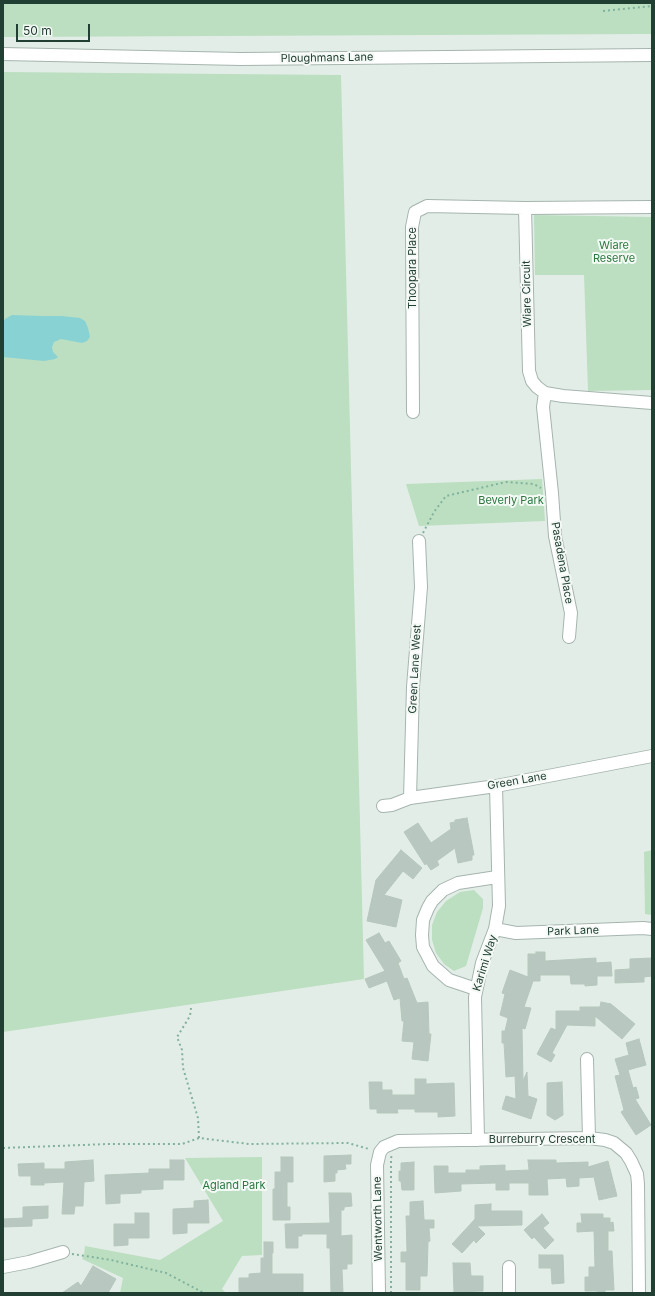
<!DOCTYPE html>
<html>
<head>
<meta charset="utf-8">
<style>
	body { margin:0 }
	#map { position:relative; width:655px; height:1296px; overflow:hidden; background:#e3ede7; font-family:Inter,sans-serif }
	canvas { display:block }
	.frame { position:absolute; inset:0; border:4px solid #223f34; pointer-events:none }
	.scale { position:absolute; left:16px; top:24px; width:74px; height:18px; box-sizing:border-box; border:2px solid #223f34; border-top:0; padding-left:5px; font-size:12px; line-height:14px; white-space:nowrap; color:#223f34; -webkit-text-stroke:3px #f4f9f6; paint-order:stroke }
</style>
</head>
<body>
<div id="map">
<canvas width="655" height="1296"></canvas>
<div class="frame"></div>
<div class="scale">50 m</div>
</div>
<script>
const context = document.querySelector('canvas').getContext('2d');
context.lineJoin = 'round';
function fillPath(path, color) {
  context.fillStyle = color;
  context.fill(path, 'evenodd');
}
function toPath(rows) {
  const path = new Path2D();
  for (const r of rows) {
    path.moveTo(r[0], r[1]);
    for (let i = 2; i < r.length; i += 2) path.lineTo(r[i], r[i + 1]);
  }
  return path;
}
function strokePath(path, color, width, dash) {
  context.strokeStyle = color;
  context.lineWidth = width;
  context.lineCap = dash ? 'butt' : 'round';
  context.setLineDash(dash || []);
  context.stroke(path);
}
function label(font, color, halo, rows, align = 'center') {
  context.font = font + ' Inter,sans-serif';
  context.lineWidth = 4;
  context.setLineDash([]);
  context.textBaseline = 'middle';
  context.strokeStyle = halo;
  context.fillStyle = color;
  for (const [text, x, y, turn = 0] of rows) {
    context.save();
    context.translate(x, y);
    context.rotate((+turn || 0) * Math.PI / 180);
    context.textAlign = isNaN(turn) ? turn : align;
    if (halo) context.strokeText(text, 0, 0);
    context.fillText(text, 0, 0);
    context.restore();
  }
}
fillPath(toPath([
	[3,3,652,3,652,34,3,37],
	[3,72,341,75,364,979,3,1032],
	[534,215,652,217,652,390,588,391,584,275,535,275],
	[542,479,545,521,419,526,406,484],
	[652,850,652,915,645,914,644,852],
	[474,890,483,899,483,908,466,966,454,971,444,964,436,953,432,940,432,925,437,912,446,901,460,892],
	[262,1157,262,1255,242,1256,222,1289,226,1293,120,1293,123,1278,82,1259,84,1255,85,1246,160,1260,223,1221,185,1158]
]), '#bbdfc0');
fillPath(toPath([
	[12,315,42,316,62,316,80,318,85,321,88,328,90,337,87,341,82,343,61,339,54,342,52,347,53,352,58,357,55,359,44,361,3,357,3,323,5,319]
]), '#89d2d4');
const building = toPath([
	[467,818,474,855,472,855,472,860,458,863,455,848,437,861,439,865,431,870,426,863,425,865,404,832,418,823,431,843,451,829,450,823,455,822,455,820,467,818],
	[401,850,422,868,413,879,403,871,384,895,402,900,396,927,367,921,376,880,401,850],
	[379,933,385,943,389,941,401,961,398,963,404,979,407,978,417,1003,428,1002,429,1034,431,1034,428,1061,412,1059,414,1042,402,1041,404,1021,402,1021,400,998,394,1000,387,981,369,988,365,979,385,971,366,940,379,933],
	[536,952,545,952,545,961,596,958,596,963,611,962,612,976,597,976,597,985,585,986,585,984,571,984,570,975,540,975,540,981,533,981,524,1007,531,1008,525,1029,522,1028,523,1081,527,1072,528,1096,537,1099,531,1119,502,1109,506,1096,516,1099,515,1076,506,1077,504,1043,502,1043,502,1031,505,1031,508,1018,500,1015,505,994,502,993,510,970,528,977,528,954,536,954,536,952],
	[652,958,652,976,644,977,644,982,615,983,615,970,630,969,630,959,652,958],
	[601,1002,611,1004,635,1024,622,1039,595,1016,595,1026,567,1025,552,1053,555,1055,551,1062,537,1054,551,1028,556,1030,556,1011,580,1011,580,1007,600,1007,601,1002],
	[639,1039,646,1065,628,1070,633,1088,636,1087,639,1098,635,1099,651,1125,636,1135,621,1112,624,1110,615,1076,620,1075,615,1059,629,1055,626,1043,639,1039],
	[415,1079,426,1079,426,1084,454,1083,455,1116,438,1117,438,1112,415,1112,415,1109,397,1109,398,1113,377,1113,377,1109,370,1109,369,1082,382,1082,382,1090,392,1090,392,1095,415,1095,415,1079],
	[562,1082,563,1115,555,1120,547,1115,547,1083,562,1082],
	[351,1155,351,1164,345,1164,346,1169,337,1170,337,1173,335,1173,335,1181,324,1182,324,1156,351,1155],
	[281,1157,293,1157,293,1182,287,1182,287,1207,290,1207,290,1220,273,1220,273,1189,275,1189,275,1172,281,1172,281,1157],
	[93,1160,94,1181,84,1182,83,1206,75,1206,74,1214,62,1214,64,1182,44,1183,44,1185,31,1185,31,1176,19,1176,18,1164,44,1163,44,1169,65,1169,65,1162,93,1160],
	[170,1160,184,1160,184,1180,163,1180,163,1189,141,1190,141,1193,120,1194,120,1203,106,1204,105,1175,149,1173,149,1169,170,1169,170,1160],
	[528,1160,556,1160,556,1163,588,1162,588,1167,608,1161,617,1196,599,1200,594,1177,579,1178,579,1186,567,1187,566,1178,547,1179,548,1195,529,1195,529,1183,509,1183,509,1190,496,1190,496,1183,461,1184,461,1191,435,1193,434,1166,448,1166,448,1173,466,1173,466,1170,480,1170,480,1166,505,1165,505,1171,529,1170,528,1160],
	[414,1162,414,1190,402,1190,401,1181,399,1181,399,1171,401,1171,401,1163,414,1162],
	[329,1193,351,1193,352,1206,344,1207,344,1210,341,1210,341,1236,352,1235,352,1264,347,1264,347,1269,342,1269,343,1293,331,1293,330,1248,327,1248,327,1234,302,1234,302,1236,298,1236,298,1248,286,1248,285,1224,330,1223,329,1193],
	[208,1200,209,1223,187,1223,187,1233,173,1234,173,1209,194,1208,194,1201,208,1200],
	[423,1201,424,1220,434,1220,434,1228,429,1228,430,1241,428,1242,427,1276,420,1276,420,1290,406,1290,406,1262,401,1262,401,1252,407,1252,406,1216,410,1216,410,1202,423,1201],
	[491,1204,491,1211,522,1211,522,1225,477,1226,485,1234,476,1243,474,1240,462,1253,452,1244,475,1219,475,1205,491,1204],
	[48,1206,48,1218,32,1219,32,1226,3,1227,3,1219,23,1218,23,1207,48,1206],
	[135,1213,149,1213,149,1238,128,1238,128,1245,114,1246,114,1224,135,1224,135,1213],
	[542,1214,549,1223,543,1228,554,1240,545,1249,534,1237,532,1239,524,1230,542,1214],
	[581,1214,603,1214,603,1218,610,1218,610,1223,613,1222,614,1231,608,1231,608,1251,612,1251,614,1290,605,1290,605,1293,598,1293,597,1291,585,1291,585,1277,589,1277,589,1267,595,1267,594,1231,577,1232,577,1223,582,1223,581,1214],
	[264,1242,273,1242,273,1253,272,1253,272,1274,303,1274,303,1293,239,1293,239,1278,249,1278,249,1274,261,1273,261,1258,264,1258,264,1242],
	[539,1255,563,1255,564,1283,552,1284,551,1268,539,1268,539,1255],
	[453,1263,470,1263,471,1276,483,1276,483,1291,454,1292,453,1263],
	[93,1266,116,1279,108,1293,62,1293,78,1282,81,1286,93,1266]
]);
fillPath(building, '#b8c8c0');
strokePath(building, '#b5c7bd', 1);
const street = toPath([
	[3,54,241,59,652,55],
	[652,207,525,208,529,371,532,381,537,387,545,393,563,396,652,403],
	[545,393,543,407,552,493,555,536,571,613,569,637],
	[413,412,412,227,415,212,427,206,525,208],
	[410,798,413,687,421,587,419,541],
	[383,806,392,805,410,798,496,786,652,756],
	[495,929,516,933,643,928,652,929],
	[476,989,449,980,433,966,423,947,422,935,423,920,428,908,432,901,443,890,458,883,497,877],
	[587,1059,589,1138],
	[478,1140,475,997,482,963,495,929,499,906,496,786],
	[3,1267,29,1262,63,1252],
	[509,1267,509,1293],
	[379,1293,377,1165,380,1152,384,1147,398,1141,589,1138,605,1140,614,1143,626,1153,631,1161,637,1174,638,1184,639,1293]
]);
strokePath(street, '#a5b5ae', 14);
strokePath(toPath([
	[603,11,652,6],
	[423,533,434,512,446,496,506,482,534,484,541,488],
	[191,1008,190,1016,177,1037,182,1050,183,1068,198,1118,199,1138],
	[3,1148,108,1144,182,1144,199,1138,249,1144,348,1143,369,1149],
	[72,1254,111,1260,166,1273,204,1293],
	[391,1293,391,1158,392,1155]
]), '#82b29d', 2, [2, 3]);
strokePath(street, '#fff', 12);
label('11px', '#223f34', '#f4f9f6', [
	["Ploughmans Lane",327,58,-1],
	["Thoopara Place",413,268,-90],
	["Wiare Circuit",527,294,-91],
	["Pasadena Place",562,563,80],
	["Green Lane West",415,669,-87],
	["Green Lane",517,781,-10],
	["Park Lane",573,931,-2],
	["Karimi Way",485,963,-73],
	["Burreburry Crescent",542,1140],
	["Wentworth Lane",378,1219,-91]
]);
label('11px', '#2a783e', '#f4f9f6', [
	["Wiare",614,246],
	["Reserve",614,259],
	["Beverly Park",511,501],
	["Agland Park",234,1186]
]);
</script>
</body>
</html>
